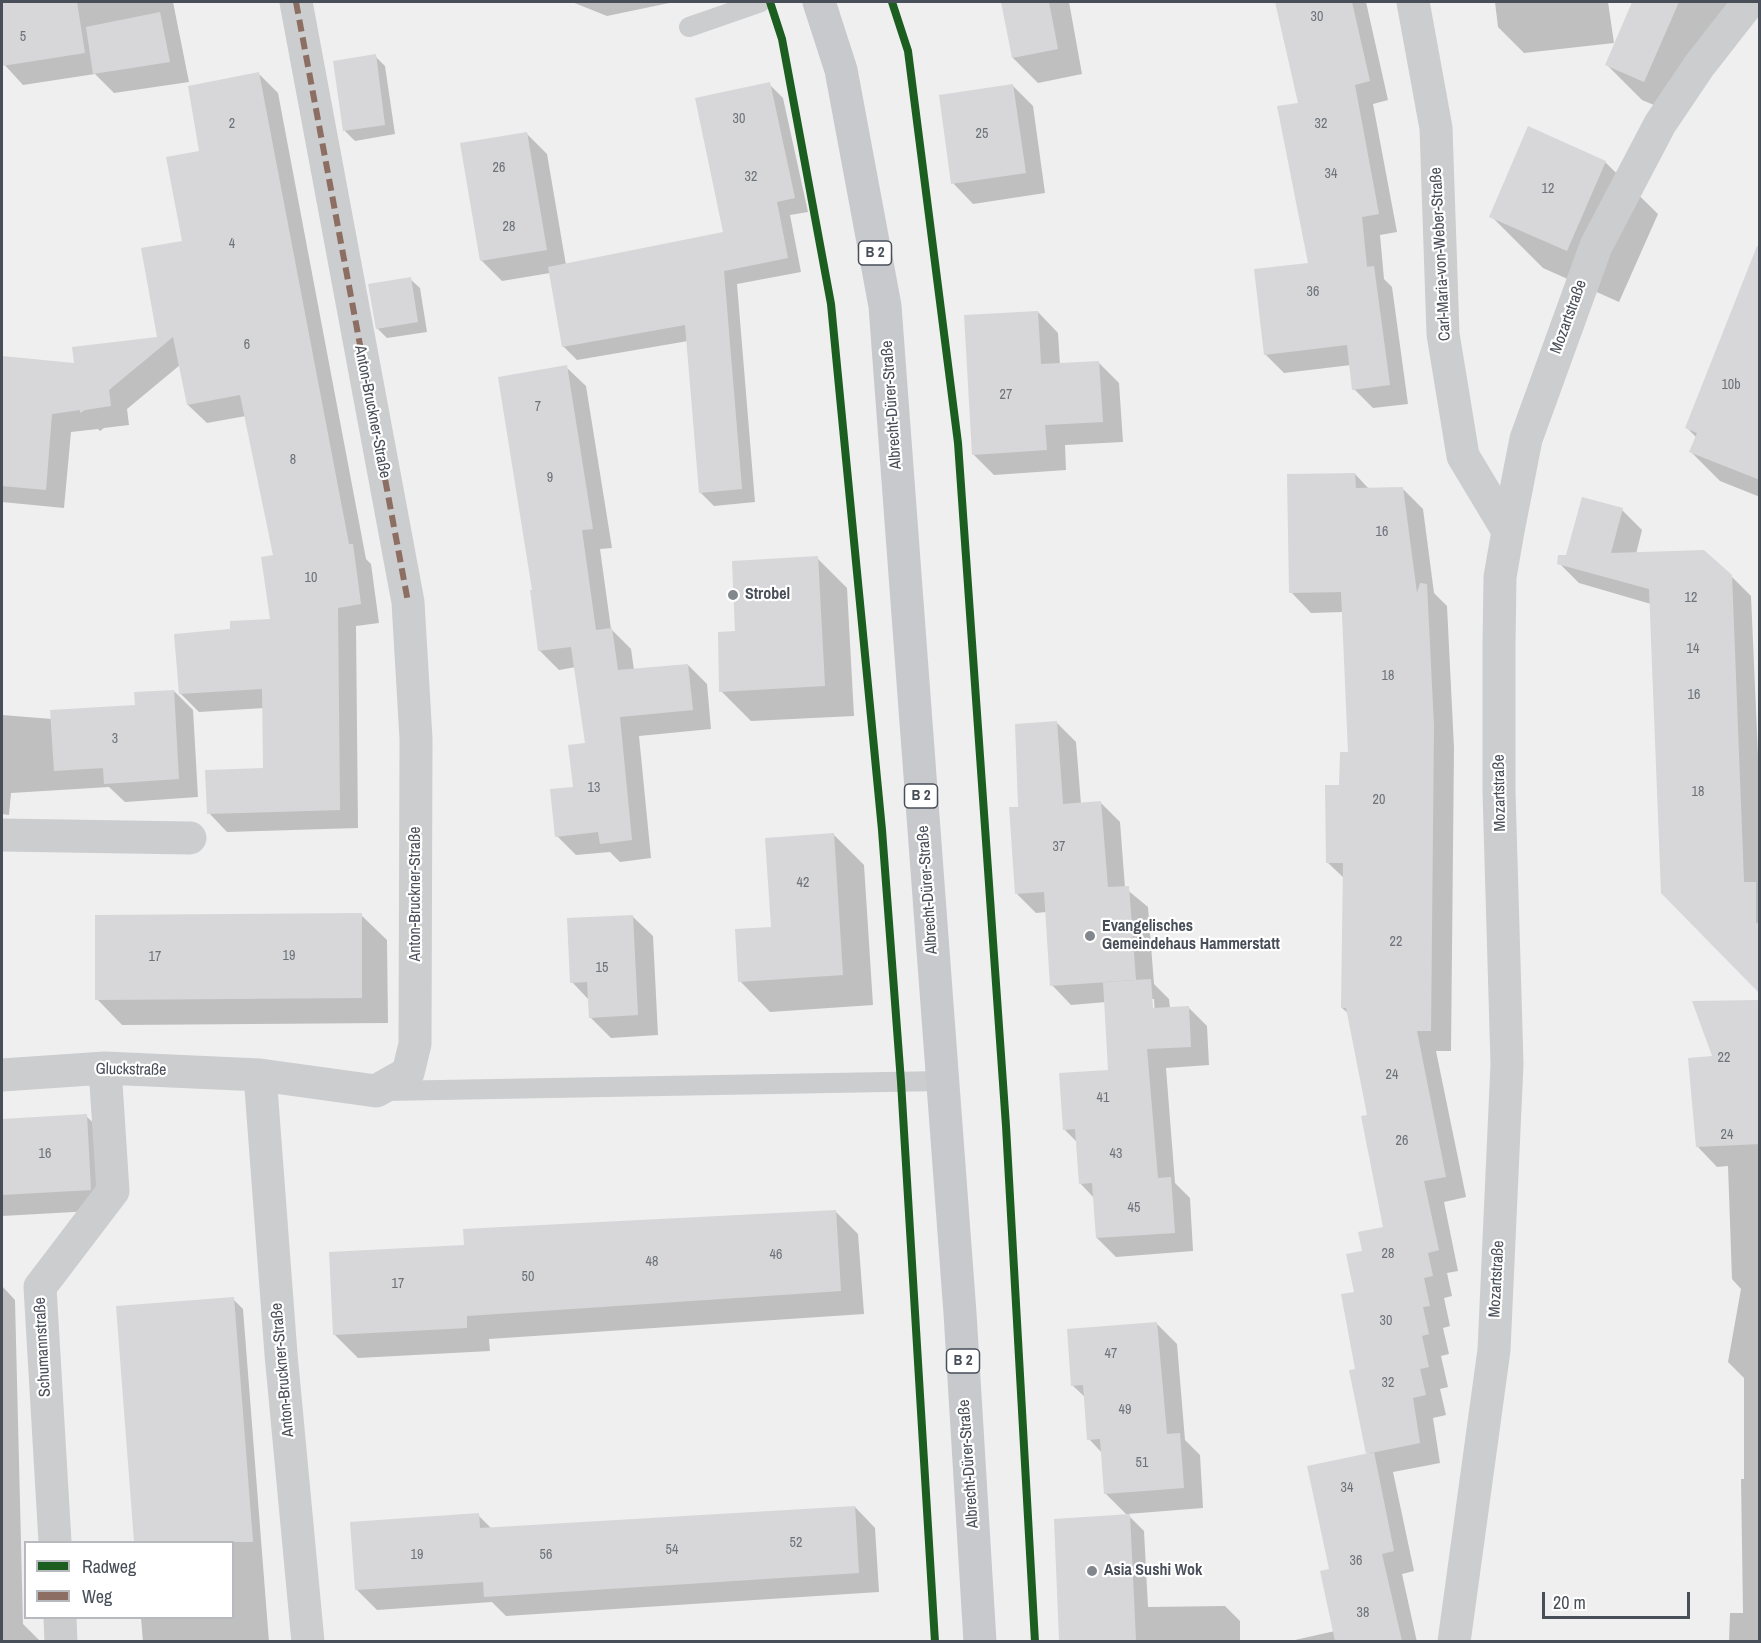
<!DOCTYPE html>
<html>
<head>
<meta charset="utf-8">
<style>
	body { margin:0 }
	#map { position:relative; width:1761px; height:1643px; overflow:hidden; background:#efefef; font-family:"Archivo Narrow",sans-serif }
	canvas { display:block }
	.frame { position:absolute; inset:0; border:3px solid #484f59; pointer-events:none }
	.legend { position:absolute; left:24px; top:1541px; width:210px; height:78px; box-sizing:border-box; background:#fff; border:2px solid #b6b9bd; margin:0; padding:8px 10px; list-style:none; font-size:18px; color:#484f59 }
	.legend li { display:flex; align-items:center; gap:12px; height:30px }
	.legend b { width:30px; border:2px solid #b6b9bd }
	.scale { position:absolute; left:1542px; top:1592px; width:148px; height:27px; box-sizing:border-box; border:3px solid #484f59; border-top:0; padding-left:8px; font-size:18px; line-height:21px; white-space:nowrap; color:#484f59; -webkit-text-stroke:4px #fff; paint-order:stroke }
</style>
</head>
<body>
<div id="map">
<canvas width="1761" height="1643"></canvas>
<div class="frame"></div>
<ul class="legend">
<li><b style="height:8px;background:#1b5e20"></b>Radweg</li>
<li><b style="height:8px;background:#8d6e63"></b>Weg</li>
</ul>
<div class="scale">20 m</div>
</div>
<script>
const context = document.querySelector('canvas').getContext('2d');
context.lineJoin = 'round';
function fillPath(path, color) {
  context.fillStyle = color;
  context.fill(path, 'evenodd');
}
function toPath(rows) {
  const path = new Path2D();
  for (const r of rows) {
    path.moveTo(r[0], r[1]);
    for (let i = 2; i < r.length; i += 2) path.lineTo(r[i], r[i + 1]);
  }
  return path;
}
function strokePath(path, color, width, dash) {
  context.strokeStyle = color;
  context.lineWidth = width;
  context.lineCap = dash ? 'butt' : 'round';
  context.setLineDash(dash || []);
  context.stroke(path);
}
function label(font, color, halo, rows, align = 'center') {
  context.font = font + ' "Archivo Narrow",sans-serif';
  context.lineWidth = 4.5;
  context.setLineDash([]);
  context.textBaseline = 'middle';
  context.strokeStyle = halo;
  context.fillStyle = color;
  for (const [text, x, y, turn = 0] of rows) {
    context.save();
    context.translate(x, y);
    context.rotate((+turn || 0) * Math.PI / 180);
    context.textAlign = isNaN(turn) ? turn : align;
    if (halo) context.strokeText(text, 0, 0);
    context.fillText(text, 0, 0);
    context.restore();
  }
}
fillPath(toPath([
	[2,2,173,2,189,82,114,93,95,74,23,85,2,62,2,41,5,40,5,37,2,38],
	[572,2,674,2,607,16],
	[1003,2,1069,2,1082,74,1038,83,1013,58],
	[1277,2,1366,2,1388,100,1373,104,1397,232,1380,235,1384,279,1392,287,1408,404,1373,408,1354,389,1351,365,1284,373,1265,354,1309,265,1300,104],
	[1495,2,1608,2,1614,43,1524,53,1498,27],
	[1640,2,1746,2,1680,116,1642,100,1606,64,1628,15],
	[375,56,385,66,395,134,355,141,345,131],
	[259,74,278,93,366,559,371,564,379,623,356,626,358,828,227,832,209,813,265,769,264,708,199,712,180,693,232,630,271,620,274,557,246,416,207,423,188,405,180,365,127,409,129,425,104,428,100,431,98,429,71,432,64,508,2,502,2,358,76,365,159,338,183,242,201,152],
	[769,84,783,98,808,212,790,215,801,272,737,284,755,502,714,506,700,492,688,341,577,360,563,346,550,273,502,281,481,260,527,134,547,154,566,265,725,233],
	[1013,86,1033,106,1045,193,973,204,953,183],
	[1605,162,1658,214,1619,302,1543,268,1491,216],
	[1760,264,1760,497,1720,481,1691,452,1697,438,1687,428],
	[410,279,420,288,427,332,387,338,377,328],
	[1038,312,1058,333,1060,365,1099,363,1119,383,1123,442,1065,445,1066,470,994,475,974,455],
	[566,367,586,386,612,548,600,549,611,629,631,649,634,670,688,665,707,684,711,729,639,736,651,858,620,862,610,852,576,855,557,836,587,744,576,667,559,670,539,650,534,591],
	[1355,474,1369,489,1402,488,1423,509,1434,593,1447,606,1454,748,1451,1051,1436,1051,1466,1197,1444,1202,1458,1271,1447,1273,1452,1296,1444,1298,1450,1326,1443,1328,1449,1354,1441,1356,1448,1387,1440,1389,1446,1415,1433,1418,1440,1463,1393,1472,1414,1571,1402,1574,1417,1642,1286,1642,1335,1631,1331,1570,1369,1455,1356,1370,1356,1293,1364,1252,1385,1228,1369,1116,1349,1014,1342,1008,1345,879,1327,862,1349,754,1343,612,1311,613,1291,592],
	[1622,510,1642,530,1636,554,1731,576,1751,596,1760,801,1760,992,1651,604,1579,583,1559,563],
	[817,558,847,588,854,716,751,721,721,691,737,633],
	[174,691,193,710,198,797,125,802,109,787,11,793,9,815,2,814,2,715,52,719,137,706],
	[1056,722,1076,742,1081,804,1101,803,1120,822,1125,888,1148,907,1154,984,1169,999,1170,1008,1188,1007,1207,1026,1209,1065,1166,1068,1175,1183,1190,1198,1193,1251,1116,1257,1097,1238,1094,1198,1080,1183,1077,1142,1065,1130,1109,1071,1106,1002,1071,1005,1052,985,1046,912,1036,913,1017,894,1020,808],
	[1151,999,1154,999,1155,1015,1152,1015],
	[834,835,864,865,873,1005,770,1012,740,981],
	[361,915,387,940,388,1023,122,1025,97,999],
	[632,916,653,936,658,1035,611,1038,590,1017,589,1000,572,982],
	[1760,1002,1760,1642,1729,1642,1730,1613,1743,1613,1741,1479,1744,1479,1744,1378,1728,1362,1741,1289,1732,1279,1728,1166,1717,1167,1697,1146,1714,1058],
	[86,1116,107,1136,110,1210,2,1216,2,1121],
	[835,1211,858,1234,864,1314,489,1339,490,1351,358,1358,335,1335,465,1246],
	[2,1286,15,1300,23,1624,41,1642,2,1642],
	[233,1299,243,1309,269,1642,143,1642,141,1618,232,1618,232,1542,135,1542,117,1308],
	[1157,1324,1177,1344,1185,1440,1200,1455,1203,1508,1127,1514,1144,1531,1148,1607,1225,1606,1240,1621,1240,1642,1061,1642,1055,1521,1128,1516,1106,1494,1103,1454,1089,1439,1086,1398,1072,1385],
	[855,1507,875,1528,879,1592,506,1616,492,1602,377,1610,356,1589,478,1515,492,1529]
]), '#0003');
fillPath(toPath([
	[2,2,77,2,85,53,2,66],
	[1001,2,1049,2,1058,49,1012,58],
	[1275,2,1352,2,1370,81,1355,85,1379,214,1362,217,1367,267,1374,266,1390,385,1352,390,1347,345,1264,355,1254,269,1308,263,1277,106,1298,103],
	[1632,2,1679,2,1644,82,1605,65],
	[160,12,170,62,93,74,86,27],
	[376,54,385,125,343,131,333,61],
	[259,72,349,544,353,544,361,604,338,608,340,810,207,814,205,770,263,768,262,689,179,694,174,634,230,629,230,621,270,619,261,557,273,555,240,395,187,405,173,337,109,390,111,406,85,410,80,413,80,410,52,414,46,490,2,486,2,356,74,363,72,347,157,337,141,248,182,241,166,157,199,151,188,86],
	[770,82,795,198,777,202,788,258,724,271,742,489,699,493,685,325,562,347,548,267,723,232,695,98],
	[1013,84,1026,173,951,184,939,95],
	[1528,126,1606,161,1567,251,1489,217],
	[527,132,547,250,480,261,460,143],
	[1757,246,1760,247,1760,480,1689,452,1697,433,1685,428],
	[411,277,418,322,376,329,368,284],
	[1038,311,1041,364,1099,361,1103,422,1045,425,1047,450,972,455,964,315],
	[567,365,593,529,582,530,596,630,612,628,618,670,688,664,693,710,620,717,632,840,600,844,598,832,555,837,550,789,573,787,568,745,585,743,571,647,538,651,530,590,532,590,498,377],
	[1355,473,1356,488,1403,487,1417,593,1420,583,1427,584,1434,726,1431,1031,1417,1031,1446,1177,1424,1181,1439,1250,1428,1253,1433,1276,1424,1278,1430,1306,1423,1307,1429,1334,1422,1336,1429,1367,1420,1369,1426,1395,1413,1398,1420,1443,1366,1454,1349,1370,1355,1369,1341,1294,1354,1292,1346,1254,1362,1251,1358,1232,1383,1227,1361,1116,1367,1115,1346,1008,1341,1008,1343,863,1326,863,1325,785,1339,785,1340,752,1348,752,1341,592,1289,593,1287,474],
	[1582,497,1623,508,1611,553,1704,550,1732,575,1744,882,1756,882,1756,923,1760,923,1760,994,1661,893,1649,589,1557,564,1558,555,1566,555],
	[818,556,825,686,719,692,718,632,735,631,732,561],
	[174,690,179,779,104,784,103,768,54,771,50,710,135,705,134,692],
	[1057,721,1063,804,1101,801,1108,887,1129,886,1136,980,1050,986,1044,892,1015,894,1009,807,1018,807,1015,724],
	[834,833,843,975,738,982,735,929,771,927,765,838],
	[362,913,362,998,95,1000,95,915],
	[633,915,638,1015,589,1018,587,982,570,983,567,918],
	[1151,979,1153,1008,1189,1006,1191,1047,1147,1049,1158,1178,1171,1177,1175,1233,1096,1238,1092,1183,1079,1184,1075,1129,1063,1130,1059,1073,1108,1070,1103,982],
	[1760,1000,1760,1144,1696,1147,1688,1058,1712,1056,1692,1001],
	[87,1114,91,1190,2,1195,2,1119],
	[836,1210,841,1291,467,1316,467,1328,333,1335,329,1252,464,1245,463,1229],
	[234,1297,253,1542,134,1542,116,1306],
	[1157,1322,1167,1434,1180,1433,1184,1488,1104,1494,1100,1439,1087,1440,1083,1385,1071,1386,1067,1329],
	[1374,1452,1394,1551,1382,1554,1402,1641,1335,1641,1320,1571,1329,1569,1307,1466],
	[855,1506,859,1573,484,1597,483,1582,355,1590,350,1522,479,1513,480,1528],
	[1130,1514,1136,1641,1059,1641,1054,1519]
]), '#d7d7d9');
strokePath(toPath([
	[689,27,761,2],
	[384,1091,942,1081]
]), '#cbcdcf', 20);
strokePath(toPath([
	[1413,2,1436,128,1443,334,1463,456,1508,531],
	[2,835,190,838],
	[2,1075,105,1068,260,1075,376,1091,408,1073,415,1044,416,739,408,602,296,2],
	[260,1075,281,1354,308,1642],
	[55,1542,40,1287,113,1191,105,1068],
	[60,1618,61,1642],
	[1454,1642,1494,1350,1507,1064,1499,792,1499,646,1500,577,1508,531,1526,439,1596,246,1660,124,1699,66,1749,2]
]), '#cbcdcf', 33);
strokePath(toPath([
	[819,2,841,70,885,306,960,1313,980,1642]
]), '#c7c9cc', 33);
strokePath(toPath([
	[296,2,408,602]
]), '#8d6e63', 6, [12, 6]);
strokePath(toPath([
	[770,2,782,39,831,304,882,830,901,1082,935,1642],
	[892,2,908,51,958,443,1006,1126,1035,1642]
]), '#1b5e20', 8);
for (const [x, y, r, color] of [
	[733,595,6,"#82878e"],
	[1090,936,6,"#82878e"],
	[1092,1571,6,"#82878e"]
]) {
  const dot = new Path2D();
  dot.arc(x, y, r, 0, 2 * Math.PI);
  context.fillStyle = color;
  context.fill(dot);
  strokePath(dot, '#fff', 2);
}
label('14px', '#6d727a', null, [
	["30",1317,17],
	["5",23,37],
	["30",739,119],
	["2",232,124],
	["32",1321,124],
	["25",982,134],
	["26",499,168],
	["34",1331,174],
	["32",751,177],
	["12",1548,189],
	["28",509,227],
	["4",232,244],
	["36",1313,292],
	["6",247,345],
	["10b",1731,385],
	["27",1006,395],
	["7",538,407],
	["8",293,460],
	["9",550,478],
	["16",1382,532],
	["10",311,578],
	["12",1691,598],
	["14",1693,649],
	["18",1388,676],
	["16",1694,695],
	["3",115,739],
	["13",594,788],
	["18",1698,792],
	["20",1379,800],
	["37",1059,847],
	["42",803,883],
	["22",1396,942],
	["19",289,956],
	["17",155,957],
	["15",602,968],
	["22",1724,1058],
	["24",1392,1075],
	["41",1103,1098],
	["24",1727,1135],
	["26",1402,1141],
	["16",45,1154],
	["43",1116,1154],
	["45",1134,1208],
	["28",1388,1254],
	["46",776,1255],
	["48",652,1262],
	["50",528,1277],
	["17",398,1284],
	["30",1386,1321],
	["47",1111,1354],
	["32",1388,1383],
	["49",1125,1410],
	["51",1142,1463],
	["34",1347,1488],
	["52",796,1543],
	["54",672,1550],
	["19",417,1555],
	["56",546,1555],
	["36",1356,1561],
	["38",1363,1613]
]);
for (const [x, y, w] of [
	[875,253,33],
	[921,796,33],
	[963,1361,33]
]) {
  const box = new Path2D();
  box.roundRect(x - w / 2, y - 12, w, 24, 4.5);
  context.fillStyle = '#fff';
  context.fill(box);
  strokePath(box, '#484f59', 1.5);
}
label('bold 15px', '#484f59', null, [
	["B 2",875,253],
	["B 2",921,796],
	["B 2",963,1361]
]);
label('16px', '#484f59', '#fff', [
	["Carl-Maria-von-Weber-Straße",1441,254,-93],
	["Mozartstraße",1569,317,-70],
	["Albrecht-Dürer-Straße",892,405,-94],
	["Anton-Bruckner-Straße",372,412,79],
	["Mozartstraße",1500,793,-91],
	["Albrecht-Dürer-Straße",928,890,-94],
	["Anton-Bruckner-Straße",416,894,-90],
	["Gluckstraße",131,1070,1],
	["Mozartstraße",1497,1279,-87],
	["Schumannstraße",43,1347,-93],
	["Anton-Bruckner-Straße",283,1370,-95],
	["Albrecht-Dürer-Straße",969,1464,-94]
]);
label('bold 16px', '#484f59', '#fff', [
	["Strobel",745,595],
	["Evangelisches",1102,927],
	["Gemeindehaus Hammerstatt",1102,945],
	["Asia Sushi Wok",1104,1571]
], 'left');
</script>
</body>
</html>
